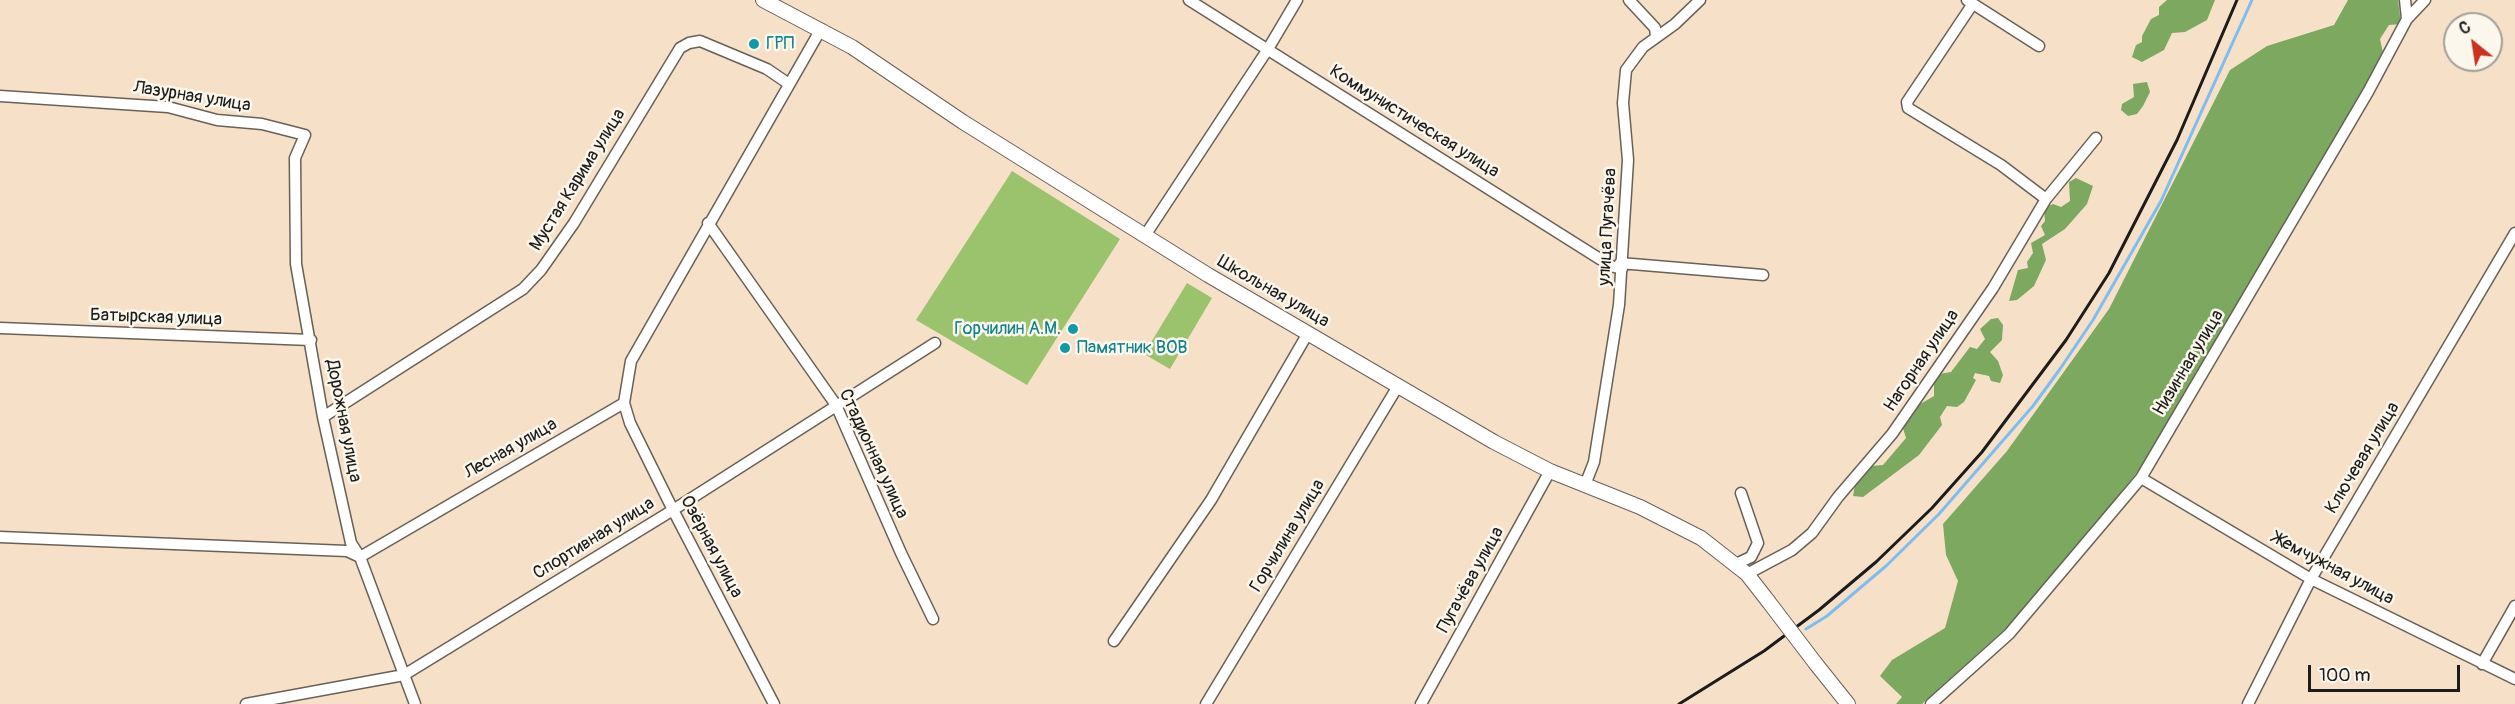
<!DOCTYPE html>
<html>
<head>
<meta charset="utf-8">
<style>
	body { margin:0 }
	#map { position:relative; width:2515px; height:704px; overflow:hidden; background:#f6e1c8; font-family:Pangolin,sans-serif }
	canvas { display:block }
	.north { position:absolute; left:2443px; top:12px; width:60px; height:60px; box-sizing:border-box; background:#fbf7ec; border:2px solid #a29f99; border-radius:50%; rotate:330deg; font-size:16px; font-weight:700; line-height:24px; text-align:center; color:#1c1c1c }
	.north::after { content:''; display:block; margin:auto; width:21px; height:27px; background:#c8321e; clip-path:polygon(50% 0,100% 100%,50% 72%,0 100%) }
	.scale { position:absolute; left:2308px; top:665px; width:152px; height:27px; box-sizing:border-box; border:3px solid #1c1c1c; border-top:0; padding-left:8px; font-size:18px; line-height:21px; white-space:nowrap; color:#1c1c1c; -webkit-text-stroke:4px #fbf7ec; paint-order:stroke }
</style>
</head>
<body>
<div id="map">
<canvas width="2515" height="704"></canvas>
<div class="north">С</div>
<div class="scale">100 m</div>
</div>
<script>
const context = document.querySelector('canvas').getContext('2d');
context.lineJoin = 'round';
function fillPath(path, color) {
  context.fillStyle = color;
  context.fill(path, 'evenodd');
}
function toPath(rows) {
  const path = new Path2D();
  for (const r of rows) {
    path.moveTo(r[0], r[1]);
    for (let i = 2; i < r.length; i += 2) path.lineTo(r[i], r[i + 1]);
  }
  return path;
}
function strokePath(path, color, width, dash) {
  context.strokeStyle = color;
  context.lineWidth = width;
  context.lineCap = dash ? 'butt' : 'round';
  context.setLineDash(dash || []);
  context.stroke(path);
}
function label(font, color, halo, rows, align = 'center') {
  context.font = font + ' Pangolin,sans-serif';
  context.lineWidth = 5;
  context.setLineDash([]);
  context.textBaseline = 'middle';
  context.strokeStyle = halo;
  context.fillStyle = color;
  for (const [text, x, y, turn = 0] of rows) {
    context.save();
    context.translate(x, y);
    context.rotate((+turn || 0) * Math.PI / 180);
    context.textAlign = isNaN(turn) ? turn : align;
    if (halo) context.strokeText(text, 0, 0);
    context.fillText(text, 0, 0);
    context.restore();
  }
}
fillPath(toPath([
	[1012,171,1120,239,1027,385,916,320],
	[1187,283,1212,298,1170,369,1144,354]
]), '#9bc26d');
fillPath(toPath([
	[2167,0,2215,0,2207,20,2185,32,2172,33,2164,50,2142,62,2132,57,2136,45,2142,42,2142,36,2151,19,2159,15,2159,7],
	[2348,0,2398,0,2401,24,2389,25,2380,39,2383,53,2360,96,2151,455,2026,610,1922,704,1896,704,1902,697,1880,676,1892,660,1945,628,1958,581,1946,555,1943,524,2007,451,2109,309,2230,70,2267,46,2334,25],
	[2147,82,2150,92,2143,106,2137,114,2128,116,2121,110,2122,104,2134,97,2133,84],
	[2076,178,2093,186,2087,204,2065,229,2042,244,2046,260,2034,286,2017,300,2009,301,2018,270,2028,268,2027,262,2033,253,2031,243,2045,235,2041,226,2045,221,2044,208,2053,204,2061,207,2070,201,2069,182],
	[1998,318,2003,325,2002,340,1990,352,1998,361,2003,375,2000,383,1991,381,1989,376,1975,373,1973,378,1976,380,1964,402,1957,407,1947,406,1940,417,1942,425,1919,455,1863,497,1853,496,1855,485,1871,466,1883,465,1906,438,1902,425,1915,407,1934,396,1934,381,1939,374,1951,372,1970,347,1977,349,1985,339,1980,329,1991,319]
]), '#7ca860');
strokePath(toPath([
	[1806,629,1827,616,1886,566,1939,514,2033,406,2060,369,2093,320,2161,201,2252,0]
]), '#7dbdf2', 3);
const street = toPath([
	[1189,0,1611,266,1622,269],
	[1629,0,1655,28,1656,36],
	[1967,0,2039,46],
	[2405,0,2407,19],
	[1972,5,1907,102,1908,108,2001,165,2046,199],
	[0,96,168,107,217,120,262,124,305,135,295,158,296,264,323,417,351,543,360,557,415,704],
	[708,223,836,405,901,553,933,619],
	[1146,234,1268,49,1297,0],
	[1620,263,1763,275],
	[0,328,311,340],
	[624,403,630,423,673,510,774,704],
	[323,417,523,289,541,270,574,223,680,48,689,43,700,41,767,69,789,84],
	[2141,478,2311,579,2515,679],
	[1585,485,1594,462,1619,305,1628,160,1623,103,1626,70,1643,47,1675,24,1700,0],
	[0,537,347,551,360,557,624,403,631,361,821,29],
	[1736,564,1751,557,1758,543,1741,493],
	[1747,574,1792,550,1812,533,1838,497,1892,434,1993,288,2046,199,2096,138],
	[1114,641,1211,500,1308,333],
	[2482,664,2515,606],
	[246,704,404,675,673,510,935,343],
	[1206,704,1398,386],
	[1421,704,1550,471],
	[1931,704,2009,634,2141,478,2368,92,2407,19,2425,0],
	[2248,704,2311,579,2515,233]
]);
const secondary = toPath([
	[763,0,852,47,963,122,1208,275,1494,442,1550,471,1640,507,1701,538,1747,574,1768,601],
	[1816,664,1848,704]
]);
strokePath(street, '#686158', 13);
strokePath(secondary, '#686158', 16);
strokePath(street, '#fff', 10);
strokePath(secondary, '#fff', 14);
strokePath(toPath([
	[1679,704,1764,651,1819,610,1876,562,1932,508,1982,452,2066,340,2109,273,2177,140,2237,0]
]), '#1c1c1c', 3);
const secondaryBridge = toPath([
	[1768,601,1816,664]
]);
strokePath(secondaryBridge, '#686158', 16, []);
strokePath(secondaryBridge, '#fff', 14);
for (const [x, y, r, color] of [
	[754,44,6,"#0f9aa8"],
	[1073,329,6,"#0f9aa8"],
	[1065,348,6,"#0f9aa8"]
]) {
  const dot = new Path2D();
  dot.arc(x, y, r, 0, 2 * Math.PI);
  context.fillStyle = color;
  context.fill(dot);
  strokePath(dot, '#fbf7ec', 2);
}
label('18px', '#0d838f', '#fbf7ec', [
	["ГРП",766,44],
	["Горчилин А.М.",1061,329,"right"],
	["Памятник ВОВ",1077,348]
], 'left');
label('18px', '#1c1c1c', '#fbf7ec', [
	["Лазурная улица",192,97,9],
	["Коммунистическая улица",1414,122,32],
	["Мустая Карима улица",578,180,-58],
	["улица Пугачёва",1608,227,-87],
	["Школьная улица",1273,292,30],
	["Батырская улица",156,318,2],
	["Нагорная улица",1922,361,-56],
	["Низинная улица",2189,363,-59],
	["Дорожная улица",343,421,79],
	["Лесная улица",511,449,-30],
	["Стадионная улица",873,454,65],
	["Ключевая улица",2363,458,-59],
	["Горчилина улица",1288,536,-59],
	["Спортивная улица",594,539,-32],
	["Озёрная улица",711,547,62],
	["Жемчужная улица",2333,569,28],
	["Пугачёва улица",1471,580,-61]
]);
</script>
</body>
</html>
